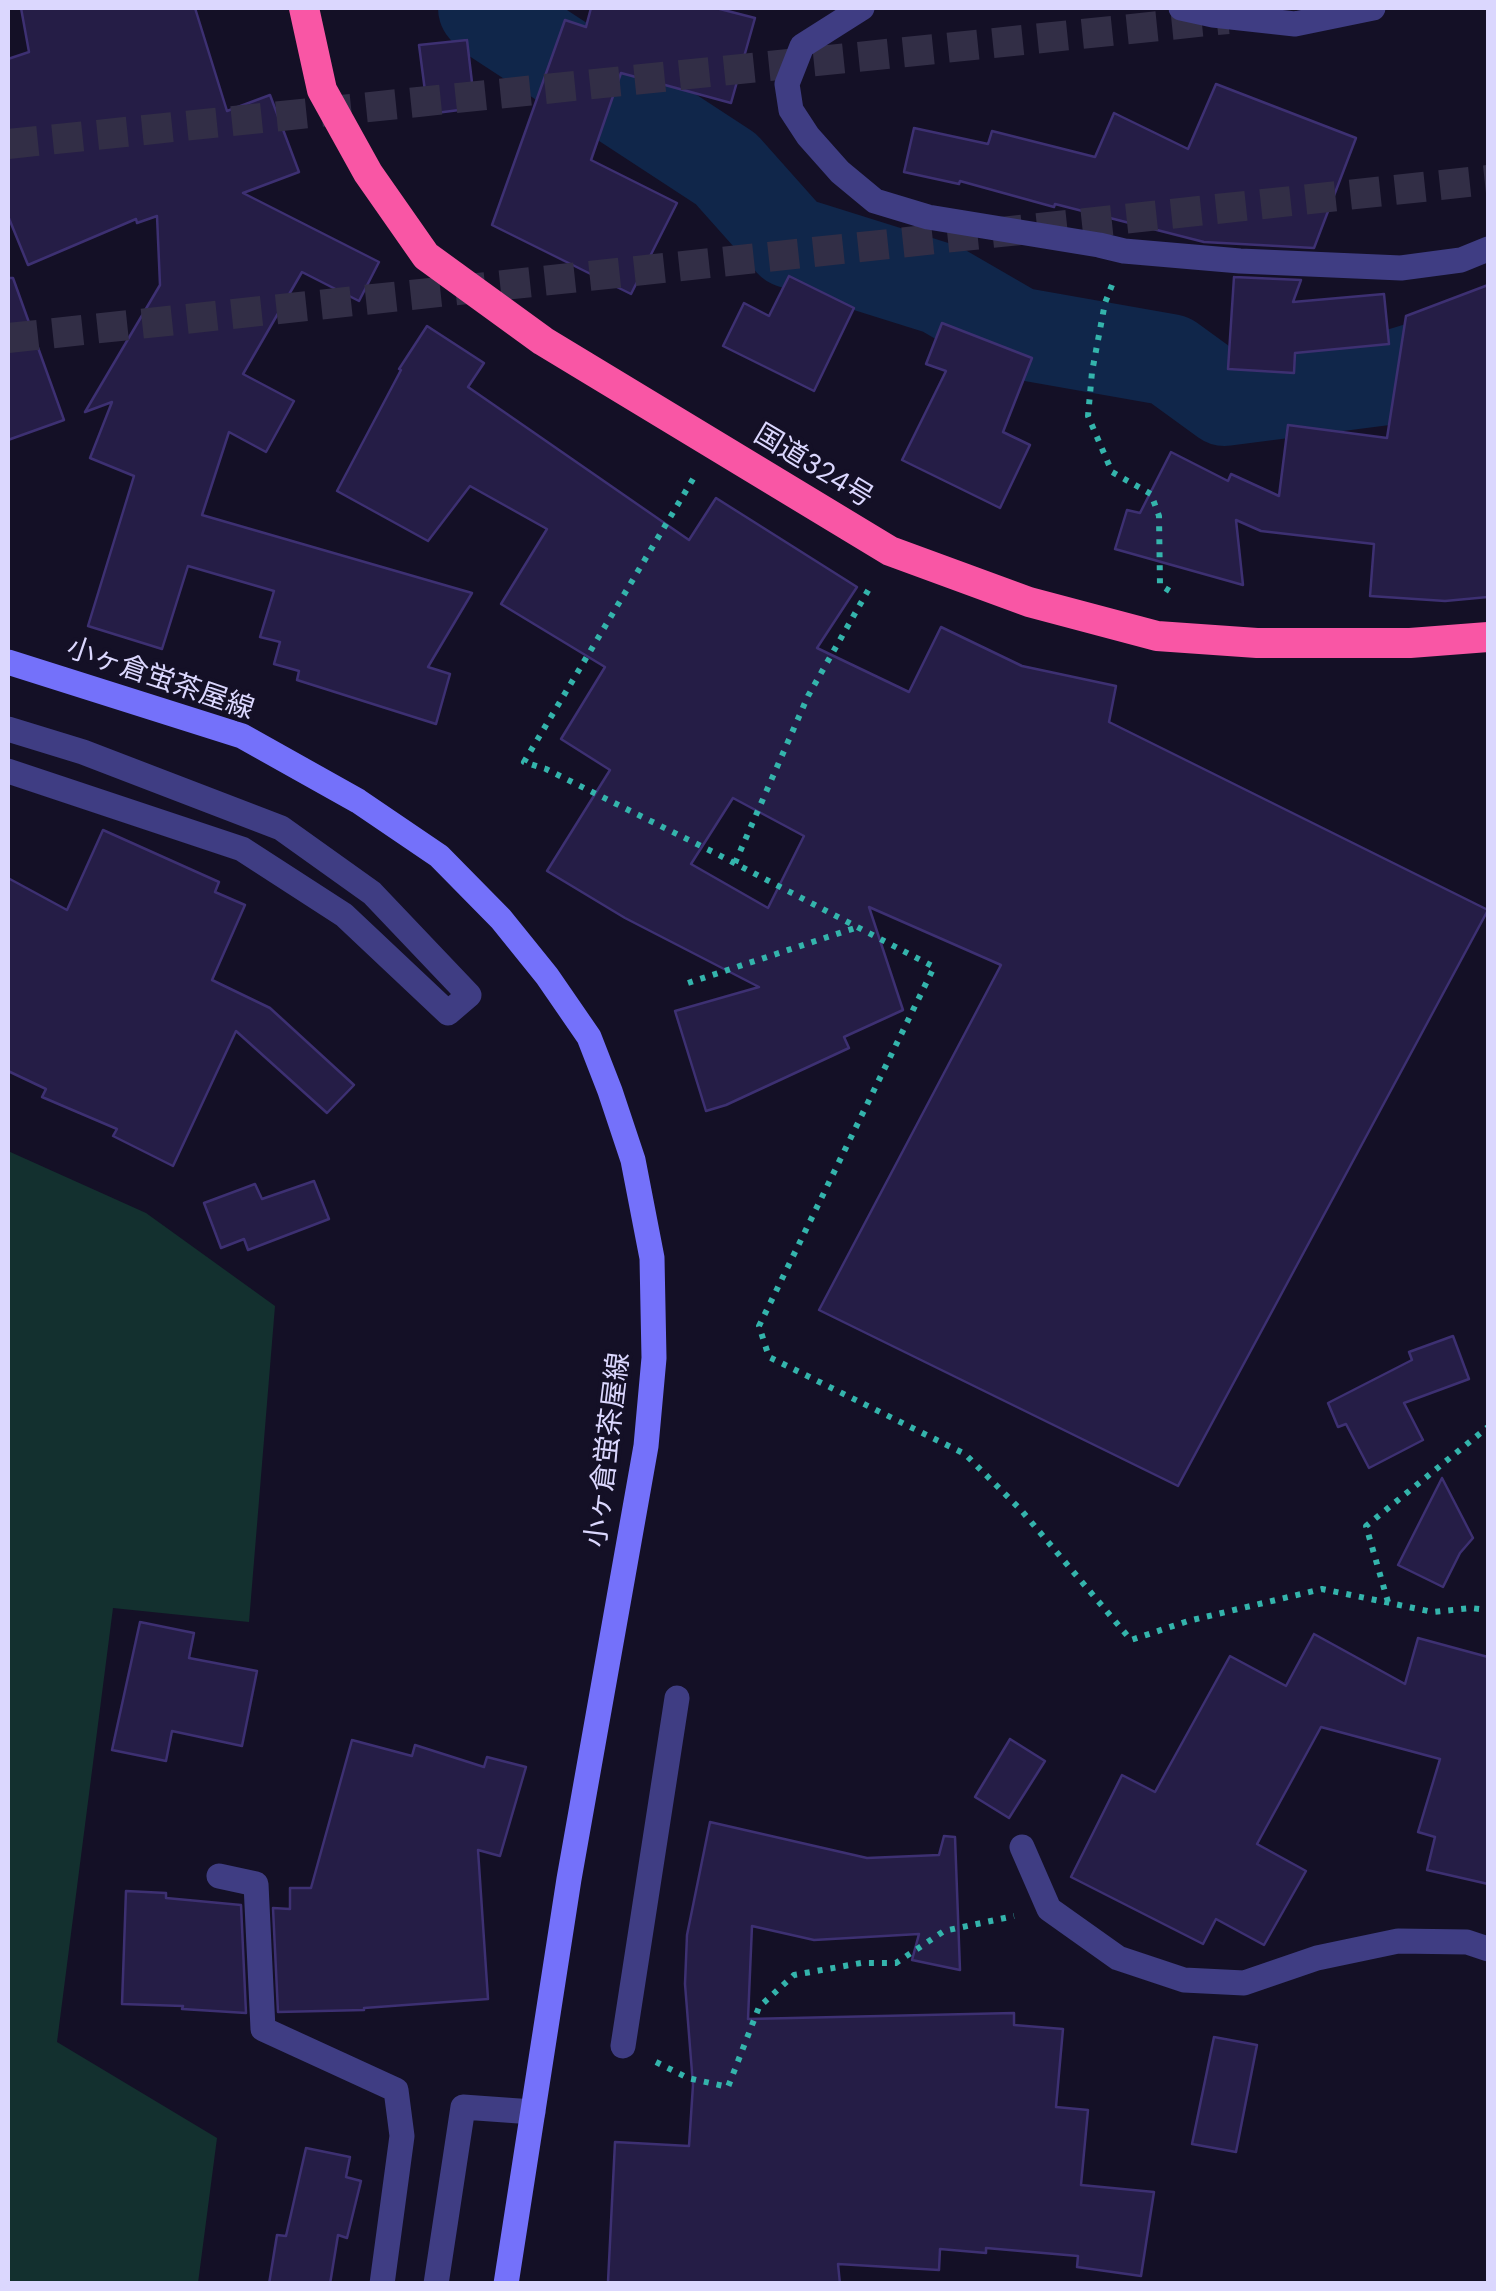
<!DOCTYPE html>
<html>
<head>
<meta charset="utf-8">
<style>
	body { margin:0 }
	#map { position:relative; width:1496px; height:2291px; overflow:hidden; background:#141026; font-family:"DM Sans",sans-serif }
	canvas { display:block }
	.frame { position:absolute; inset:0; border:10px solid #dbd7fe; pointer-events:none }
</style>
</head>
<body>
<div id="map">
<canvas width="1496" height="2291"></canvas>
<div class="frame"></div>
</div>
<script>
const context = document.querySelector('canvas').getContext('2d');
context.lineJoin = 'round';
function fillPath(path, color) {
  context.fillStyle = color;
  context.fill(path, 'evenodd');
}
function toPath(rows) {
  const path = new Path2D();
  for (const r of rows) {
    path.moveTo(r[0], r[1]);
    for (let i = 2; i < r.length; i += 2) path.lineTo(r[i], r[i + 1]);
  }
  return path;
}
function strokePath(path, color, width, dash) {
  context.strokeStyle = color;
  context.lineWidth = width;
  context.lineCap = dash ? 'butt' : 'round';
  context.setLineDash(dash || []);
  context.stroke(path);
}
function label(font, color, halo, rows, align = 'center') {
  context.font = font + ' "DM Sans","Noto Sans JP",sans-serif';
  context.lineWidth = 8;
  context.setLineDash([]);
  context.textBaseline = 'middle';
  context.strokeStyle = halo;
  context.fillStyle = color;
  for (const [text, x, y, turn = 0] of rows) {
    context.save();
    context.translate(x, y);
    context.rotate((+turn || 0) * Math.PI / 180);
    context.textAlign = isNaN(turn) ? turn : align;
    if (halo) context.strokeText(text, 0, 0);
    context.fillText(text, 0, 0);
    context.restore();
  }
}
fillPath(toPath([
	[8,1151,146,1213,275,1306,249,1622,113,1608,57,2042,217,2138,198,2283,8,2283]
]), '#13302f');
strokePath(toPath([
	[484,8,489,14,726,169,791,242,941,289,1017,333,1170,360,1225,400,1380,380,1462,355,1488,336]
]), '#10264a', 92);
const building = toPath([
	[21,8,195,8,227,111,270,95,299,172,243,193,379,262,359,301,302,272,243,374,294,401,266,452,229,432,202,515,472,593,428,667,450,674,436,724,297,680,299,671,274,664,280,642,260,637,274,591,188,566,162,649,88,626,134,476,90,458,112,402,85,412,160,285,157,216,137,223,136,219,28,265,8,216,8,59,29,52,21,8],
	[591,8,716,8,755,18,731,103,621,73,591,160,677,203,631,294,492,225,565,20,586,27,591,8],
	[467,40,475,108,428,114,419,45,467,40],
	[1216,84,1356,138,1314,248,1204,242,1055,204,1054,207,960,181,959,184,904,172,914,128,988,144,992,131,1095,157,1114,113,1188,149,1216,84],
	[789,276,854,308,814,391,723,346,744,303,769,316,789,276],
	[1234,277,1301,280,1293,302,1384,294,1389,344,1295,353,1294,373,1228,369,1234,277],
	[8,278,13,278,64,420,8,440,8,278],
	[1488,285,1488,597,1445,601,1370,596,1374,544,1261,531,1236,520,1243,585,1115,549,1127,510,1140,513,1171,452,1228,481,1231,474,1279,496,1288,425,1387,438,1406,316,1488,285],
	[942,323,1032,358,1003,432,1030,445,1000,508,902,460,946,371,926,364,942,323],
	[427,326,484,363,468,387,689,540,716,498,857,587,817,648,909,692,941,627,1022,666,1116,686,1109,722,1488,910,1178,1486,819,1310,1001,965,869,907,903,1010,844,1037,849,1048,726,1105,706,1111,675,1011,759,987,625,918,547,871,610,770,561,739,605,667,501,604,547,529,470,486,428,541,337,491,401,370,399,369,427,326],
	[733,798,804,836,768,908,691,864,733,798],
	[103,830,219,882,215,892,245,905,212,980,270,1008,354,1085,327,1113,236,1031,173,1166,113,1136,117,1129,42,1097,46,1089,8,1071,8,878,67,910,103,830],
	[314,1181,329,1219,248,1250,244,1239,221,1248,204,1203,255,1184,262,1199,314,1181],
	[1453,1336,1469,1379,1404,1403,1423,1440,1369,1468,1346,1424,1338,1427,1328,1403,1412,1360,1409,1352,1453,1336],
	[1442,1478,1473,1538,1460,1553,1443,1587,1398,1565,1442,1478],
	[140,1622,194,1633,189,1658,257,1671,242,1746,172,1731,166,1761,112,1750,140,1622],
	[1314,1634,1405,1684,1418,1638,1488,1657,1488,1884,1427,1870,1435,1837,1418,1832,1440,1759,1321,1727,1257,1844,1306,1871,1264,1945,1216,1919,1203,1944,1071,1877,1122,1775,1155,1792,1230,1656,1286,1686,1314,1634],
	[1010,1739,1045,1761,1009,1818,975,1797,1010,1739],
	[352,1740,412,1756,415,1745,484,1767,487,1757,526,1767,500,1856,478,1850,488,1999,364,2008,364,2010,278,2012,273,1908,290,1909,290,1888,311,1888,352,1740],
	[710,1822,867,1858,939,1855,944,1836,955,1837,960,1970,912,1960,919,1934,814,1940,752,1926,748,2019,1014,2013,1014,2025,1063,2029,1056,2107,1088,2110,1081,2185,1154,2192,1141,2276,1077,2267,1078,2256,986,2248,986,2253,940,2249,939,2270,838,2264,840,2284,621,2284,608,2282,615,2142,689,2146,693,2085,685,1984,687,1935,710,1822],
	[126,1891,166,1893,166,1898,241,1905,246,2013,182,2009,183,2006,122,2004,126,1891],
	[1214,2037,1257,2045,1236,2152,1192,2144,1214,2037],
	[306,2148,350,2157,346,2177,361,2181,347,2238,338,2235,330,2284,269,2284,277,2235,286,2236,306,2148]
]);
fillPath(building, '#251d46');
strokePath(building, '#3d3072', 2.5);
strokePath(toPath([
	[8,144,1228,19],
	[8,338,1488,180]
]), '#322e46', 30, [30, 15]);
strokePath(toPath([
	[1112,285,1105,303,1092,372,1088,416,1112,472,1151,494,1159,516,1160,585,1173,593],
	[693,479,524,762,546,769,715,853,934,967,759,1326,769,1357,965,1454,1021,1510,1131,1640,1188,1621,1322,1589,1433,1612,1471,1608,1488,1610],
	[735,863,808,696,870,587],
	[688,983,855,928],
	[1388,1602,1366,1526,1488,1427],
	[656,2062,688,2078,728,2087,759,2007,794,1975,861,1963,896,1963,944,1931,1014,1916]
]), '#34b4ac', 6, [5, 8]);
strokePath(toPath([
	[862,8,802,46,787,84,791,110,808,136,840,172,875,201,928,217,1099,245,1124,251,1240,261,1401,268,1461,260,1488,249],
	[1181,8,1213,15,1295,24,1373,8],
	[8,729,83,752,281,828,372,893,469,995,448,1013,344,915,242,849,8,771],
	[1022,1847,1049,1909,1118,1958,1184,1980,1244,1983,1317,1958,1398,1941,1467,1942,1488,1949],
	[219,1876,256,1884,263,2029,396,2090,402,2136,382,2284],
	[623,2046,677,1698],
	[436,2284,463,2107,533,2112]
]), '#3f3d83', 25);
strokePath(toPath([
	[8,662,242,736,358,801,439,856,501,919,547,976,589,1037,610,1091,633,1160,652,1258,654,1358,646,1446,569,1879,506,2284]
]), '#7471fa', 25);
strokePath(toPath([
	[304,8,322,90,368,173,426,256,543,341,890,551,1029,602,1157,636,1257,643,1410,643,1488,637]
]), '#f956a5', 30);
label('28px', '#dbd7fe', '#141026', [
	["国道324号",813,467,31],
	["小ヶ倉蛍茶屋線",160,680,19],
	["小ヶ倉蛍茶屋線",609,1450,-83]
]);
</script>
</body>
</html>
